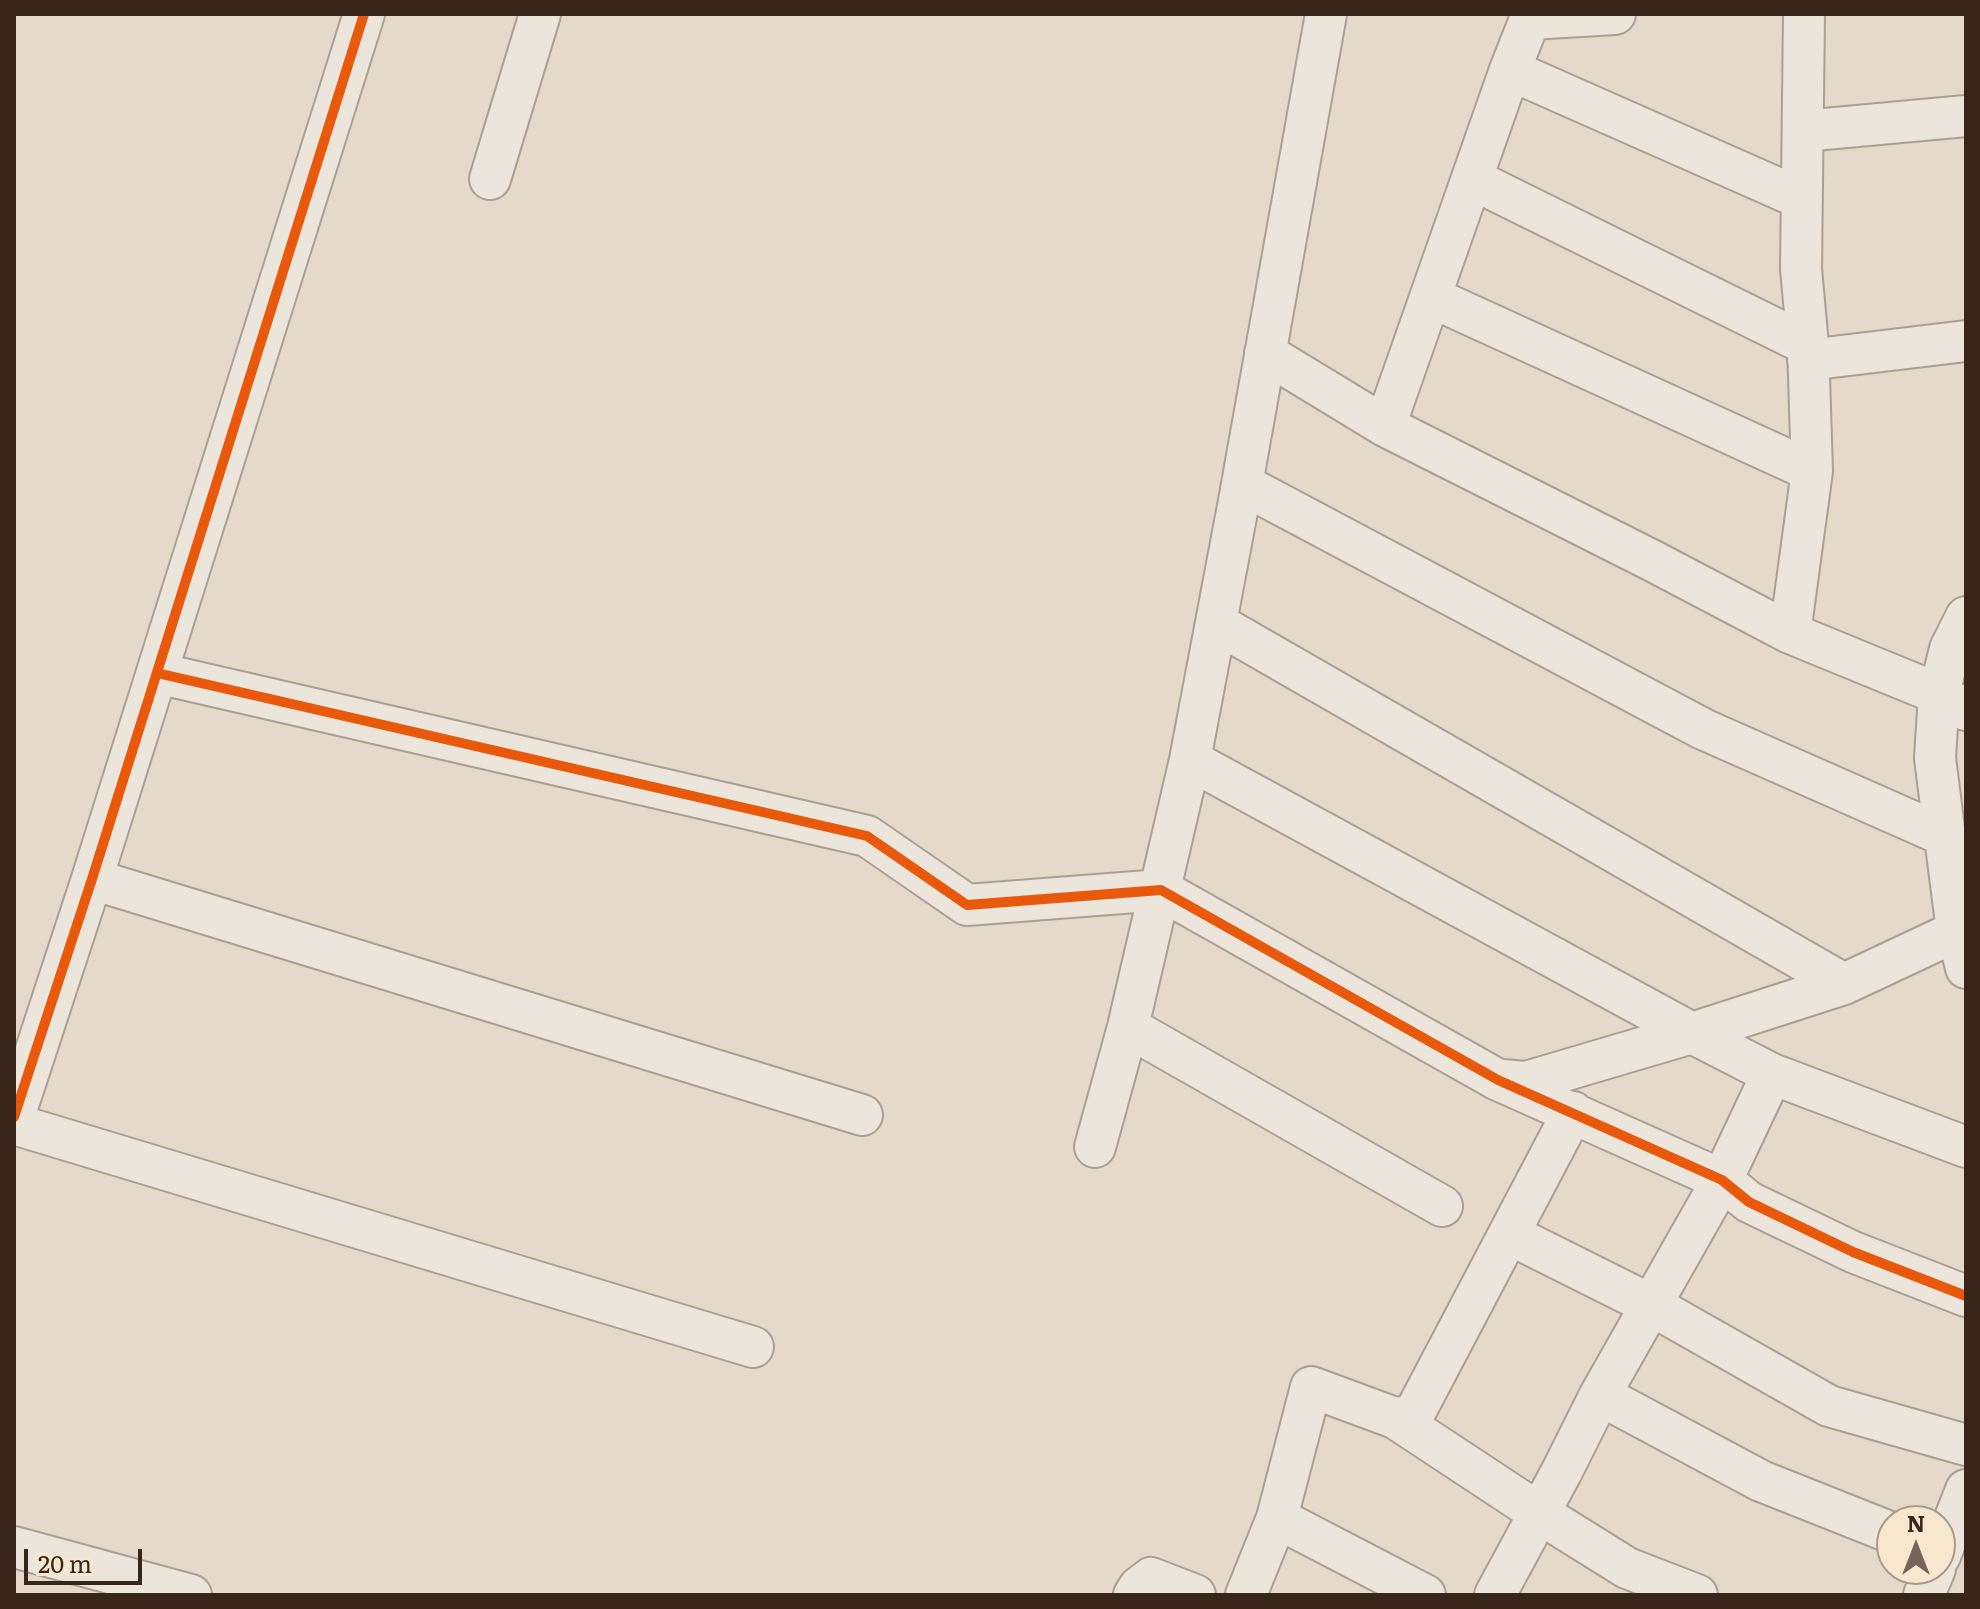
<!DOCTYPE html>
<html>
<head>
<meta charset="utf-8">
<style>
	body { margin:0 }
	#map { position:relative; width:1980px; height:1609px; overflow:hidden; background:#e5dac9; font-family:Literata,serif }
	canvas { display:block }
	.frame { position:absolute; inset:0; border:16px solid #38261b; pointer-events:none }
	.north { position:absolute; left:1876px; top:1505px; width:80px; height:80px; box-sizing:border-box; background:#f7e7ce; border:2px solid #ab9a86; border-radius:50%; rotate:0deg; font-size:22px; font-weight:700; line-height:32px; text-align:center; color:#38261b }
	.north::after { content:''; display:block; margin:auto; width:28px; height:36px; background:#756558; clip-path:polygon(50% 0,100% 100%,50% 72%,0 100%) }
	.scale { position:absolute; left:24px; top:1549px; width:118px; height:36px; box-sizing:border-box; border:4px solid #38261b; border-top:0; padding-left:10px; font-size:24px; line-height:28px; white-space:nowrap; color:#38261b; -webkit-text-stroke:6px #f7e7ce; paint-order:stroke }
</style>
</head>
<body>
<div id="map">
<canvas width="1980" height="1609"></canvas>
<div class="frame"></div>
<div class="north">N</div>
<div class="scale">20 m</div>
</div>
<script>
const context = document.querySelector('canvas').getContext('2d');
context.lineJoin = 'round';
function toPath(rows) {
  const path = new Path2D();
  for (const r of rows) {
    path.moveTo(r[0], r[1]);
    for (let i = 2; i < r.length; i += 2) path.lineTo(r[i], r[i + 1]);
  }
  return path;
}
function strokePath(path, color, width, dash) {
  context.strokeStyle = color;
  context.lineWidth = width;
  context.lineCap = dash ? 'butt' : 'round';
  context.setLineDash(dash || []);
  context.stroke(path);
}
const minor = toPath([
	[1531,19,1615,14],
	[1510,70,1802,199],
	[1803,131,1966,116],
	[490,179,540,14],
	[1472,179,1808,345],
	[1431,297,1812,471],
	[1265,353,1385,426,1653,561,1790,633,1939,694,1966,710],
	[1808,360,1966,341],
	[1385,426,1510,70,1532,14],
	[1242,484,1703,729,1943,835],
	[1966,617,1950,649,1939,694,1935,758,1957,931,1966,968],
	[1216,623,1844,984],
	[1790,633,1812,471,1808,345,1801,269,1804,14],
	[157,673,867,836,967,905,1161,890,1498,1080,1722,1180,1749,1202,1853,1252,1966,1296],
	[1190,760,1692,1033,1772,1074,1966,1147],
	[92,879,862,1115],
	[1128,1027,1442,1206],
	[1502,1080,1526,1082,1692,1033,1844,984,1957,931,1966,936],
	[14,1117,92,879,364,14],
	[14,1124,753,1347],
	[1095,1147,1128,1027,1190,760,1239,501,1326,14],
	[1509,1234,1651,1305,1829,1406,1966,1445],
	[1600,1395,1761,1481,1892,1533],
	[1395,1418,1539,1513,1627,1568,1697,1595],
	[1277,1518,1425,1595],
	[14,1547,191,1595],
	[1940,1556,1966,1490],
	[1134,1595,1139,1587,1151,1578,1195,1595],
	[1246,1595,1277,1518,1311,1387,1395,1418,1413,1416,1573,1112],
	[1495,1595,1562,1471,1600,1395,1722,1180,1772,1074],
	[1924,1595,1935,1569]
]);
strokePath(minor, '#aa9f93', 44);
strokePath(minor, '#ece5dc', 40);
strokePath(toPath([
	[157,673,867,836,967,905,1161,890,1498,1080,1722,1180,1749,1202,1853,1252,1966,1296],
	[14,1117,92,879,364,14]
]), '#e8590c', 10);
</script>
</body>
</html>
